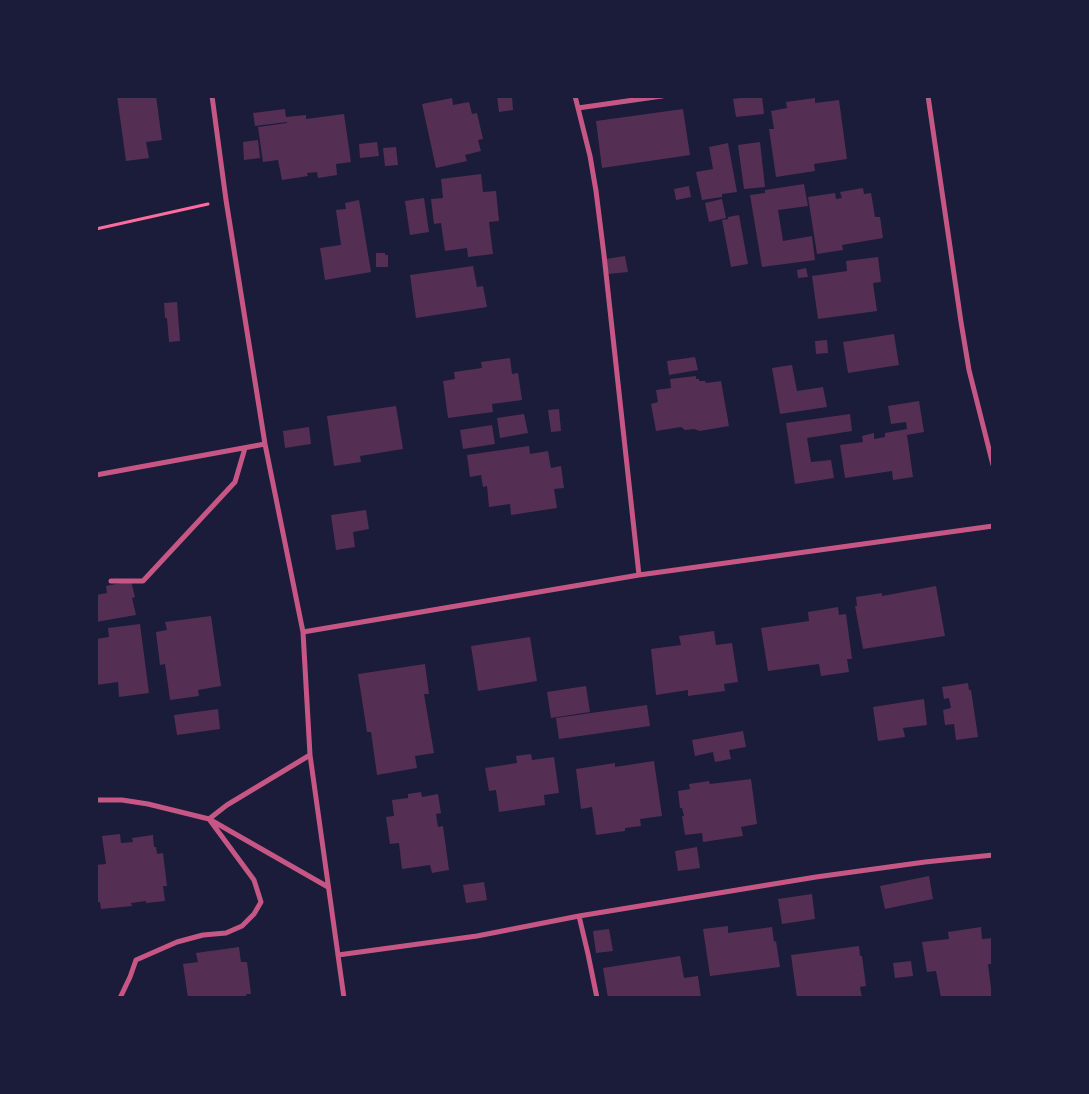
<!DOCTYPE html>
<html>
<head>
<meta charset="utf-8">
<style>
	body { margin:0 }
	#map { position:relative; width:1089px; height:1094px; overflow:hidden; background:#1b1b3a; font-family:"Work Sans",sans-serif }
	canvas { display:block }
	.frame { position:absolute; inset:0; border:98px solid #1b1b3a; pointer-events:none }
</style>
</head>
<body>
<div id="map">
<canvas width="1089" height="1094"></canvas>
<div class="frame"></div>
</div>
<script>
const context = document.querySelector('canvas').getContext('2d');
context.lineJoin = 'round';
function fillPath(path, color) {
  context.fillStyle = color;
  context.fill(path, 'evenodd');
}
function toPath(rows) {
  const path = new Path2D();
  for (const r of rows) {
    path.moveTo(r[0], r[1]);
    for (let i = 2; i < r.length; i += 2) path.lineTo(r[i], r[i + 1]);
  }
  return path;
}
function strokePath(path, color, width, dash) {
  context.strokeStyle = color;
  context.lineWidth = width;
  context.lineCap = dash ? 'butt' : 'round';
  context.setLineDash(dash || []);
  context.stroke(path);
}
fillPath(toPath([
	[117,96,156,96,162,140,146,142,149,158,126,161],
	[497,96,512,96,513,110,499,112],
	[754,96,762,96,764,114,736,117,733,99],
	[452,98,453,105,469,102,472,114,477,113,483,139,478,140,481,151,465,155,467,161,436,168,422,104],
	[815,98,815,103,839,100,847,159,814,164,815,171,776,177,769,129,774,129,771,111,787,108,786,102],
	[285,109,286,117,306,115,306,119,344,114,351,162,336,164,337,175,318,178,317,172,307,173,308,176,282,180,278,160,263,162,258,127,287,123,287,122,255,126,253,113],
	[683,109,690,155,602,168,596,121],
	[258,140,260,158,244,160,243,142],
	[377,142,379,156,360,158,359,144],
	[760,142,765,187,744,189,738,145],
	[728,143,737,192,722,194,722,197,702,200,696,172,713,169,709,147],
	[396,147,398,165,385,166,383,148],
	[481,174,483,192,496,191,499,221,489,222,493,254,468,257,467,248,445,251,441,223,434,224,431,199,443,198,441,179],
	[804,184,808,206,778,210,783,241,812,236,815,260,762,267,750,195,765,193,765,190],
	[689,186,691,197,676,200,674,189],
	[863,188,864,194,871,193,875,217,880,217,883,238,842,245,843,250,817,254,808,197,835,193,836,199,842,198,840,192],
	[424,198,429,232,410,235,405,201],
	[722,199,726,218,709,222,705,203],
	[359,200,371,272,325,280,320,248,341,245,336,210,346,209,345,203],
	[739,215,748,264,731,267,722,220,728,219,728,217],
	[376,253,385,253,385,255,388,255,388,267,376,267],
	[625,256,628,272,608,274,606,259],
	[878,257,881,282,873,283,877,311,818,319,812,276,847,271,846,261],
	[473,266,477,287,483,286,487,307,416,318,410,275],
	[806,268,808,277,798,278,797,270],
	[177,302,180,341,169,342,167,318,165,318,164,303],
	[894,334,899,365,848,373,843,342],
	[827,340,828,353,816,354,815,341],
	[695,357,698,370,669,375,667,361],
	[510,358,512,374,518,373,522,400,492,404,493,412,448,418,443,381,455,379,454,372,482,368,481,362],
	[792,365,797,391,823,387,827,407,780,414,772,368],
	[696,376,696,379,699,379,699,381,705,381,706,383,721,381,729,426,700,431,694,429,685,430,681,427,656,431,651,404,658,402,656,390,671,388,670,379],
	[919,401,924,432,907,435,913,477,893,480,892,471,845,478,840,445,863,442,862,436,874,433,874,439,885,437,885,433,907,429,906,422,891,424,888,406],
	[396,406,403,449,360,456,361,462,334,466,327,416],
	[559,409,561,431,551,432,548,410],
	[524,414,528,433,500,438,497,418],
	[850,414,852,431,807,438,811,462,831,460,834,478,795,484,786,423],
	[492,425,495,444,463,449,460,430],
	[309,427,311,444,285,448,283,431],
	[529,446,530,454,548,451,551,468,561,466,564,488,554,489,557,508,511,515,510,504,489,507,487,486,483,487,481,475,470,477,467,455],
	[366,510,369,529,353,532,355,547,336,550,331,515],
	[131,581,135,597,132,598,136,615,96,622,96,595,107,593,106,586],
	[936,586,945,636,863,649,855,606,857,606,856,597,882,593,882,596],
	[838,607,839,615,846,614,852,659,847,659,849,672,821,676,819,664,768,671,761,628,809,621,808,612],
	[211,616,221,686,198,690,199,696,170,700,165,664,160,665,156,632,167,630,165,622],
	[140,624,149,693,119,697,118,682,96,685,96,639,109,637,108,628],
	[714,631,716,645,732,643,738,682,724,684,725,691,688,696,688,690,656,695,651,649,681,645,679,636],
	[530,637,537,681,478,691,471,646],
	[425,664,429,694,424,694,434,753,415,756,417,768,377,775,371,732,367,732,358,674],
	[968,683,969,690,971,690,978,737,956,740,954,724,945,725,943,710,951,708,949,698,944,699,942,687],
	[586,686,590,712,551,718,547,692],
	[924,699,927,725,903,728,905,737,878,741,873,707],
	[647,705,650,726,559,739,556,718],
	[218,709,220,729,177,735,174,715],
	[743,731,746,747,729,750,731,759,715,762,713,752,695,756,692,740],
	[531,754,532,760,554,757,559,793,544,795,545,805,499,812,496,790,489,791,485,768,517,763,516,756],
	[654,761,662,816,640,819,641,826,625,828,625,831,596,835,592,807,581,809,576,769,615,763,615,767],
	[751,779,757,824,741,827,743,836,703,842,702,833,685,835,682,816,684,816,682,808,680,808,678,791,690,789,689,784,709,781,710,784],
	[421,792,422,797,438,794,441,813,436,814,438,827,443,826,449,870,432,873,430,865,402,869,399,843,390,844,386,817,394,816,392,800,408,798,408,794],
	[120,834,121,843,133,842,132,838,153,835,154,847,156,847,157,854,163,853,167,886,163,886,165,901,146,903,146,901,131,903,132,906,101,909,100,902,98,902,96,889,96,865,106,864,102,836],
	[697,847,700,868,678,871,675,851],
	[929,876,933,899,885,909,880,886],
	[484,882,487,900,466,903,463,885],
	[812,894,815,919,782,924,778,899],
	[728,926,728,933,772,927,774,942,776,941,780,967,710,976,703,929],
	[981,927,982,939,993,938,993,964,988,964,992,996,980,998,941,998,936,971,927,972,922,942,949,939,948,932],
	[609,929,613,951,596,953,593,931],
	[859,946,860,956,862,956,866,986,860,987,862,998,797,998,791,955],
	[239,947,241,962,247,962,251,994,246,994,247,998,188,998,183,964,198,962,196,953],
	[680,956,684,978,698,976,701,998,608,998,603,968],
	[911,961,913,976,895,978,893,963]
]), '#542f53');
strokePath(toPath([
	[96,229,208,204]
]), '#ff6b9d', 3);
strokePath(toPath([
	[212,96,226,200,265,444,303,632,310,755,344,998],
	[575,96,590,156,596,191,604,255,639,575],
	[928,96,961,322,969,370,993,465],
	[578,108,662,96],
	[96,475,265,444],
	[111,581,143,581,235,482,245,448],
	[303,632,639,575,993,526],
	[96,800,122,800,148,804,209,819,328,887],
	[579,916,588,954,597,998],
	[338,955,477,936,579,916,816,877,925,862,993,855],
	[120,998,130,977,136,960,177,942,203,935,226,933,242,926,254,914,261,902,254,880,209,819,227,805,310,755]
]), '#c65784', 5);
</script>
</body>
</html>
